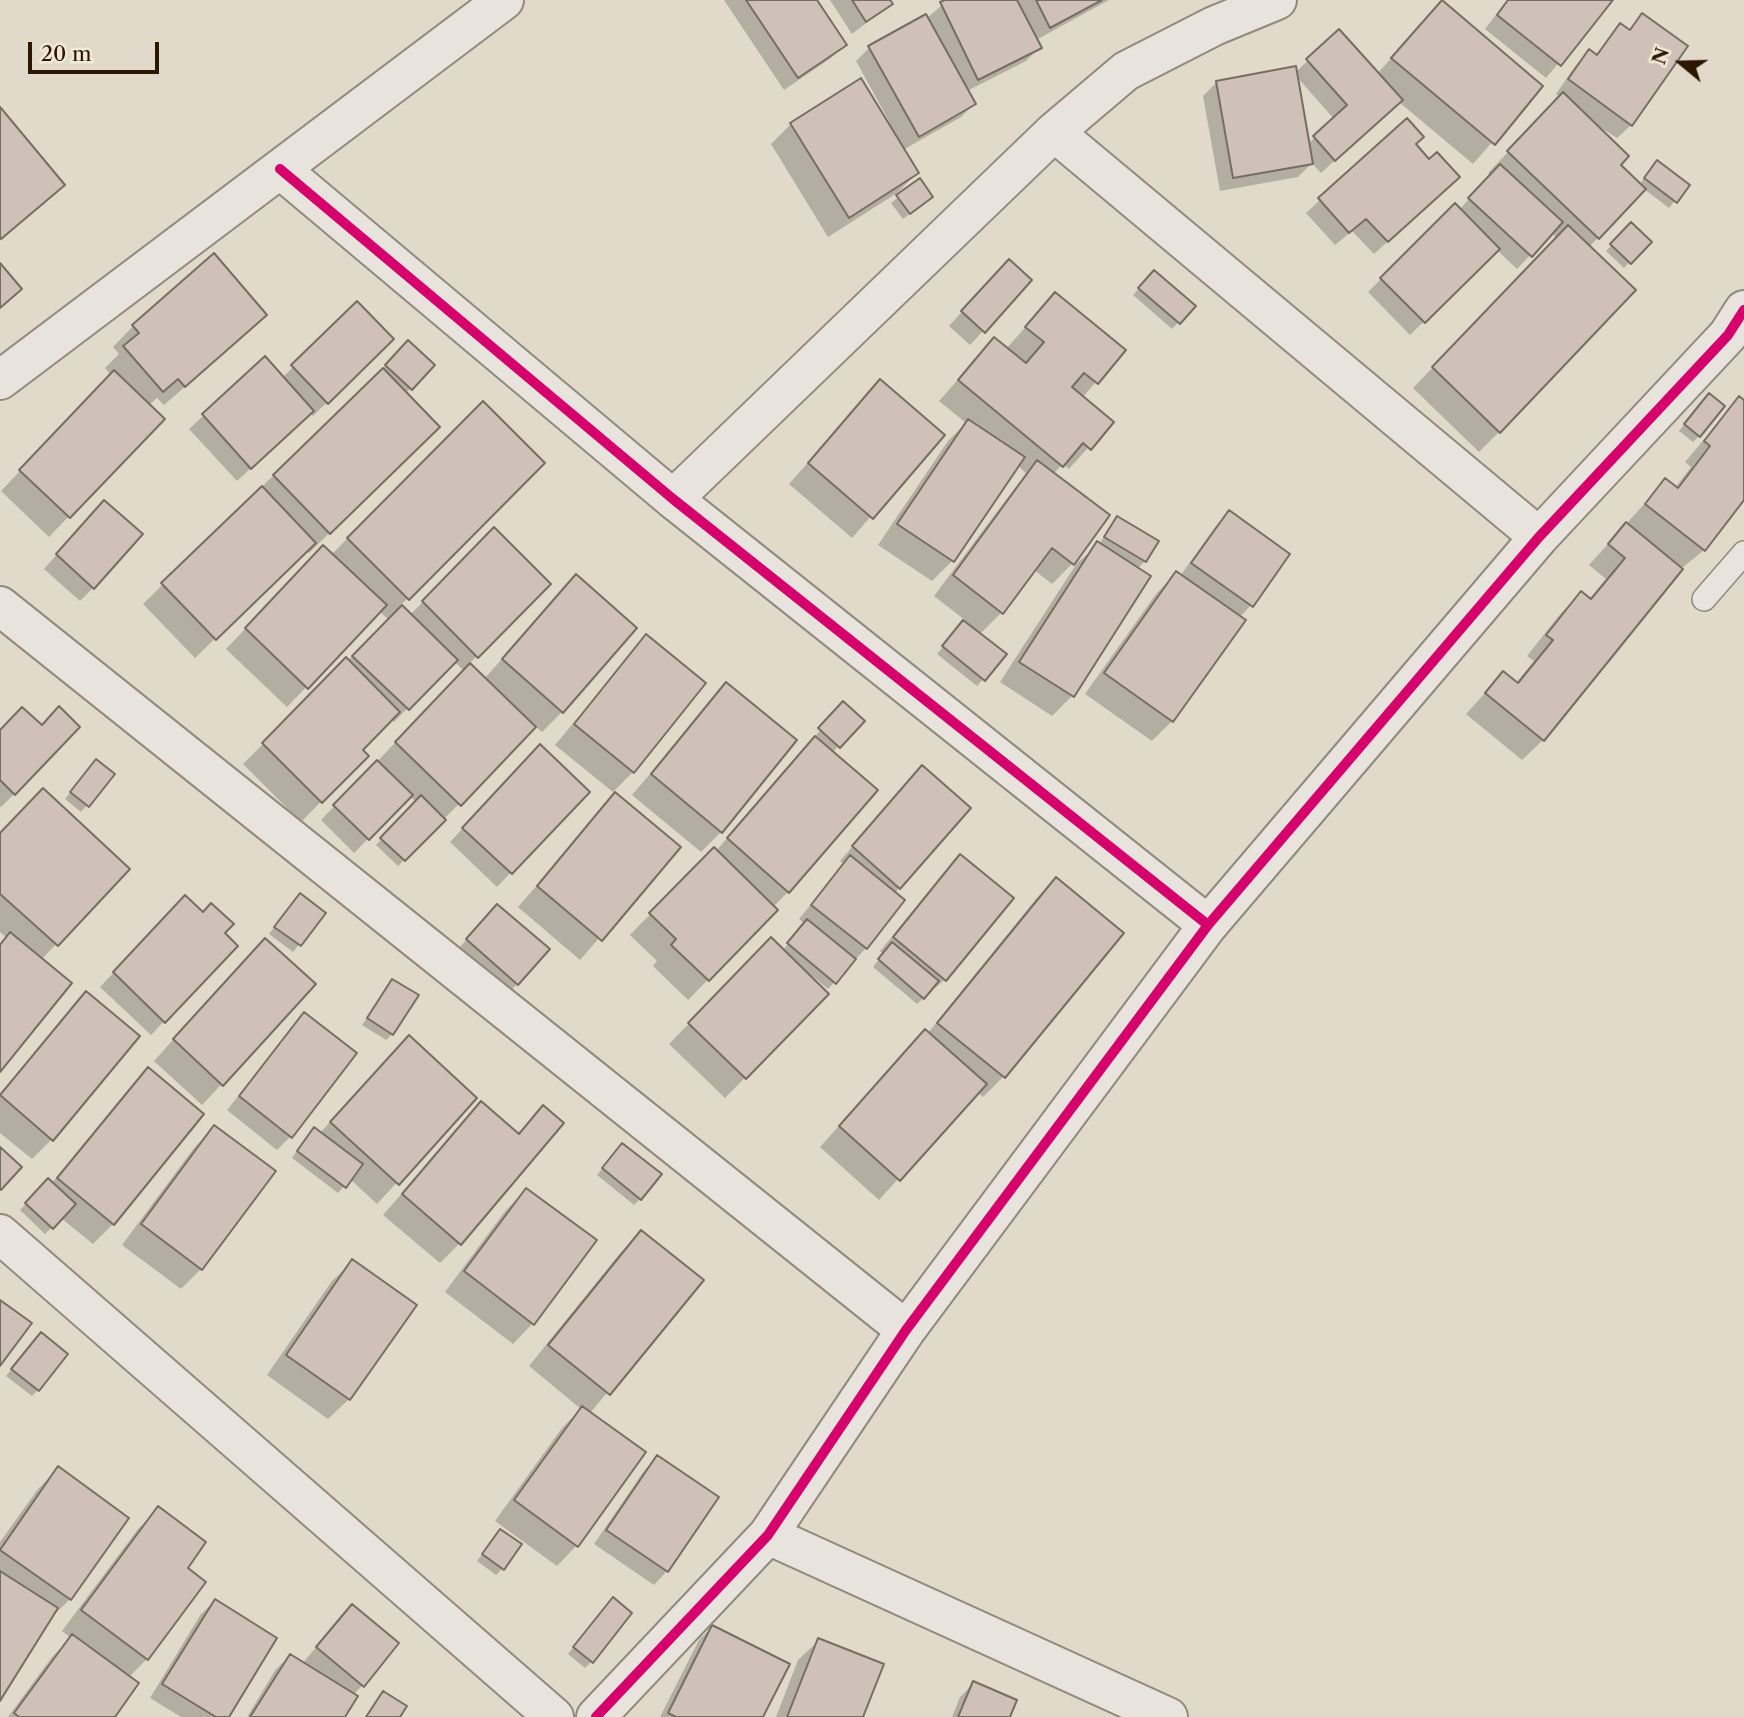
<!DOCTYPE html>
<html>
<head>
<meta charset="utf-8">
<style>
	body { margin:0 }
	#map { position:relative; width:1744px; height:1717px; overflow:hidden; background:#e1d9ca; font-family:"Libre Caslon Text",serif }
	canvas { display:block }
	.north { position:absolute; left:1646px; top:28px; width:70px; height:70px; -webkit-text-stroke:5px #f2e8d6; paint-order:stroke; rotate:289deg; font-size:19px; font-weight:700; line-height:28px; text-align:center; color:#2c1700 }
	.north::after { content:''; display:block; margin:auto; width:24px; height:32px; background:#2c1700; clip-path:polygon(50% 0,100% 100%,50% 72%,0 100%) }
	.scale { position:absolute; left:28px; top:42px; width:131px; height:32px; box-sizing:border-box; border:4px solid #2c1700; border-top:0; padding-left:9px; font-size:21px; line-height:24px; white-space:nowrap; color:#2c1700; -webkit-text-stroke:5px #f2e8d6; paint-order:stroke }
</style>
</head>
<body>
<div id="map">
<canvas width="1744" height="1717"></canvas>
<div class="north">N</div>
<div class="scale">20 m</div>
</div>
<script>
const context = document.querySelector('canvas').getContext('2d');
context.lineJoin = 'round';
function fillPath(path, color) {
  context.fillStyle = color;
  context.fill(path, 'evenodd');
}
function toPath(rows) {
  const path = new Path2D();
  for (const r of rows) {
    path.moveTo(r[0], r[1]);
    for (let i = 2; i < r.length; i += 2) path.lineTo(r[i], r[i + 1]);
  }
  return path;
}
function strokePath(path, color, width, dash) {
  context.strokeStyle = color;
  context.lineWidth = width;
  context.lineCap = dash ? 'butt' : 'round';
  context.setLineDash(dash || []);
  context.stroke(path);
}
fillPath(toPath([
	[724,0,814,0,844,45,831,58,784,90],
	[830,0,888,0,891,4,852,34],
	[948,0,1109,0,1036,40,1039,48,1026,61,967,91,974,104,961,117,903,150,917,173,897,193,828,237,771,144,791,124,890,123,856,61,869,48,927,18],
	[1507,0,1610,0,1546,78,1485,29],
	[1441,2,1541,86,1473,164,1399,102,1321,173,1312,163,1298,177,1220,191,1203,96,1217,82,1296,72,1339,31,1377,74],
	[1297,77,1334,119,1308,144],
	[1642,15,1631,125,1617,138,1592,122,1618,165,1639,185,1651,169,1687,186,1669,208,1644,189,1589,247,1499,432,1479,452,1413,388,1557,238,1551,233,1517,269,1497,250,1410,335,1368,292,1455,205,1459,210,1491,175,1488,173,1560,97,1556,94,1576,65,1589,52,1595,56,1621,25,1628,31],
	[0,110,63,185,0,241],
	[1414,145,1444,190,1374,254,1352,231,1335,245,1306,213,1320,200],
	[919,181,931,197,903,219,891,203],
	[1631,225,1649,242,1624,268,1606,251],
	[1154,272,1193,306,1172,329,1133,295],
	[996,274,1030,280,970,345,949,326],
	[1055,294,1124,350,1082,398,1111,422,1069,469,1063,464,1053,474,1072,564,1052,584,1034,570,1002,612,979,635,1004,655,977,686,937,654,965,620,934,596,1026,473,1017,465,952,561,932,581,878,545,948,441,966,423,939,401,994,339,1006,349],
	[357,304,391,339,313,416,310,413,237,481,189,429,265,359,282,378],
	[133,326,244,335,164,405,157,398,148,406,162,419,49,537,1,491,111,375,105,368,119,354,113,347],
	[408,343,432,365,405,394,437,427,309,553,306,550,195,658,143,604],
	[880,382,942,435,852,538,789,484],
	[1739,398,1744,401,1744,497,1704,550,1682,568,1543,740,1522,760,1466,714,1503,673,1516,683,1534,661,1527,656,1561,613,1581,593,1589,600,1606,579,1589,565,1665,481,1675,488,1691,467,1685,462],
	[1703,402,1699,436,1693,442,1679,431],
	[483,403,542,463,401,605,410,615,494,530,548,584,469,664,484,679,576,577,562,712,542,732,535,726,398,866,376,845,417,803,410,796,354,853,321,820,464,671,454,661,394,722,391,719,360,750,366,756,301,822,243,764,389,620,379,611,287,707,226,649,303,568,331,555],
	[1229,512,1251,605,1239,618,1172,721,1152,741,1085,694,1156,594,1176,573,1180,576,1216,526],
	[91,515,93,588,80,601,44,569],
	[1117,518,1145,561,1137,569,1149,577,1072,696,1052,716,1000,682,1077,563,1099,544],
	[646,636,633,772,613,792,555,745],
	[727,684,721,832,701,852,632,795],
	[843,704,862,721,832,753,788,892,773,907,776,910,688,1000,653,966,657,961,630,935,694,869,716,851],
	[0,732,14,794,1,807,0,806],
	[526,760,588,792,497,887,450,842],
	[90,768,113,775,81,812,65,799],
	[909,781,899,887,866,948,828,989,810,974,809,976,827,994,725,1098,669,1044,771,940,782,951,805,924,799,919,844,864,840,861],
	[616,795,678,847,580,960,518,907],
	[0,835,127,869,41,960,0,1069,0,945,7,938,0,932],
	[960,856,1011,898,944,980,917,1004,873,967,883,954,880,951],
	[1056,879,1121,933,1003,1077,983,1097,977,1092,879,1200,820,1147,905,1052,928,1033,1036,899],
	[294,901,324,913,293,952,269,934],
	[172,911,223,933,236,946,151,1035,100,987],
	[484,919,517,984,504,997,454,954],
	[245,960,314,985,202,1105,154,1061],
	[392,981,392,1034,386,1040,362,1025],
	[86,994,52,1139,32,1159,0,1133,0,1093],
	[304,1015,291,1136,277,1150,227,1110],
	[389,1058,474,1099,377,1204,350,1179,338,1193,292,1158,308,1135,314,1129,320,1133],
	[148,1070,113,1224,93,1244,61,1218,45,1234,20,1210,48,1181,51,1184],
	[481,1103,517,1134,543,1108,460,1243,440,1263,383,1215],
	[214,1127,201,1269,181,1289,122,1245,194,1148],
	[616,1152,640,1199,634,1205,597,1175],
	[526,1190,533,1323,513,1344,445,1292,506,1210],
	[641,1232,701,1280,590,1413,577,1545,557,1566,495,1521,562,1428,581,1409,529,1366,621,1252],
	[353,1261,415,1306,349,1399,328,1419,267,1375,332,1281],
	[35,1341,38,1390,32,1396,6,1376],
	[657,1457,667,1571,654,1585,594,1544,644,1471],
	[58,1469,127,1518,70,1599,49,1620,0,1698,0,1542,38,1489],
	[158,1509,185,1568,204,1583,147,1659,128,1678,113,1717,8,1717,52,1657,71,1638,62,1631,138,1529],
	[500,1531,502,1569,496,1575,477,1561],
	[215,1601,226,1717,181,1717,150,1698,201,1614],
	[607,1606,591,1662,585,1668,568,1654],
	[339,1620,362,1686,353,1695,343,1717,247,1717,276,1669,290,1656,302,1664],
	[712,1627,761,1717,660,1717,699,1640],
	[819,1640,861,1717,776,1717,798,1660],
	[974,1683,1008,1717,952,1717,960,1697]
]), '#0003');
const building = toPath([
	[746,0,817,0,847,45,798,78,746,0],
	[852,0,890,0,893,4,866,22,852,0],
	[945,0,1017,0,1042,48,978,80,940,2,945,0],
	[1036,0,1102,0,1050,28,1036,0],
	[1442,0,1543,86,1495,145,1391,58,1442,0],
	[1508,0,1613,0,1561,66,1497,15,1508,0],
	[1642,13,1688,46,1632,126,1568,79,1589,49,1597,55,1620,23,1630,30,1642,13],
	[926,14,976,104,919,137,868,46,926,14],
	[1339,29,1403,100,1335,161,1313,136,1347,105,1306,59,1339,29],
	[1296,66,1313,164,1233,178,1216,81,1296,66],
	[861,78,919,173,849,218,790,123,861,78],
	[1563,92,1629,156,1621,165,1646,189,1599,239,1507,151,1563,92],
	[0,107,65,185,1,239,0,237,0,107],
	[1407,118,1424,137,1416,144,1429,159,1437,152,1460,177,1388,242,1366,219,1349,233,1318,198,1407,118],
	[1657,160,1690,185,1677,203,1644,178,1657,160],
	[1500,164,1563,222,1532,257,1468,198,1500,164],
	[920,178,933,197,910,214,896,195,920,178],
	[1455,203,1500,249,1425,323,1380,278,1455,203],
	[1631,222,1652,242,1631,264,1610,244,1631,222],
	[1568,225,1636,290,1500,433,1432,367,1568,225],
	[214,253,267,315,185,387,178,379,163,392,123,346,139,333,132,325,214,253],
	[1009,259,1032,280,985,333,961,311,1009,259],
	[0,263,22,289,0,308,0,263],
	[1154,270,1196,306,1180,324,1138,288,1154,270],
	[1055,292,1126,350,1098,384,1084,373,1072,387,1114,422,1091,450,1083,443,1063,467,958,380,994,337,1026,363,1044,342,1025,327,1055,292],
	[357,301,394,339,328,404,291,365,357,301],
	[408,340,435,365,412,390,385,365,408,340],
	[265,356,314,411,251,469,202,414,265,356],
	[383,368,440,427,330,534,273,475,383,368],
	[114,370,165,419,70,518,19,470,114,370],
	[880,379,945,435,873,519,808,463,880,379],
	[1709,393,1725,406,1700,437,1684,424,1709,393],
	[1739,396,1744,400,1744,500,1705,551,1645,504,1665,478,1678,488,1710,446,1704,441,1739,396],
	[483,401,545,463,409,600,347,538,483,401],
	[968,419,1025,457,954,562,897,524,968,419],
	[1037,460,1110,515,1074,565,1052,548,1003,614,953,575,1037,460],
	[262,486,316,543,216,640,161,583,262,486],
	[104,500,143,534,94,589,56,554,104,500],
	[1229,510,1290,554,1253,607,1191,563,1229,510],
	[1117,516,1159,541,1146,562,1104,537,1117,516],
	[1626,522,1683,569,1544,741,1485,693,1503,671,1518,683,1553,640,1546,635,1581,591,1591,599,1625,558,1608,544,1626,522],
	[494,527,551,584,478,658,422,601,494,527],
	[1097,541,1151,576,1074,697,1019,662,1097,541],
	[323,545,387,605,308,689,245,628,323,545],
	[1176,571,1246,620,1173,722,1104,673,1176,571],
	[576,574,637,628,563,713,502,659,576,574],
	[402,605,458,660,409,710,352,656,402,605],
	[963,620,1007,654,985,681,942,646,963,620],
	[646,634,706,683,634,773,574,724,646,634],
	[346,657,400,712,363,750,369,756,322,803,262,743,346,657],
	[470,663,536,727,461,806,395,742,470,663],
	[726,682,797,740,722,833,651,774,726,682],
	[843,701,865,721,840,748,818,728,843,701],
	[59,706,80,727,15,795,0,780,0,730,22,707,42,725,59,706],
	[815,736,878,790,789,893,727,838,815,736],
	[540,744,590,792,512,874,462,828,540,744],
	[96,759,115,774,89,807,70,792,96,759],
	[377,760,413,795,369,840,333,805,377,760],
	[922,765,971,808,900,889,852,846,922,765],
	[43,788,130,869,58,946,0,894,0,833,43,788],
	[615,792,681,847,602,941,537,886,615,792],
	[421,795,446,820,405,861,380,838,421,795],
	[714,847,778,910,709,981,671,945,676,939,649,913,714,847],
	[960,854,1014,898,946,981,893,937,960,854],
	[850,855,905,900,867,949,811,905,850,855],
	[1056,877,1124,933,1005,1078,937,1023,1056,877],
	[300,893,326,913,301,946,274,927,300,893],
	[185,895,203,912,211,903,234,924,225,933,238,946,165,1023,113,972,185,895],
	[497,904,550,949,518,985,466,939,497,904],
	[807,919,856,959,836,984,787,943,807,919],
	[10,932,72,983,0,1072,0,945,10,932],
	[771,937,829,994,746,1079,688,1023,771,937],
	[265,938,316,984,223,1086,173,1039,265,938],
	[892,942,939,981,924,999,878,959,892,942],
	[392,979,419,995,393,1035,367,1018,392,979],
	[86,991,140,1036,53,1141,0,1095,86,991],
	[304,1012,357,1053,292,1138,239,1096,304,1012],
	[925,1029,987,1084,900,1181,839,1126,925,1029],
	[409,1035,477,1098,399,1185,330,1122,409,1035],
	[148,1067,204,1114,114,1225,57,1178,148,1067],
	[481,1101,519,1134,543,1105,564,1123,461,1245,402,1194,481,1101],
	[214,1125,276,1171,202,1270,141,1224,214,1125],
	[314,1127,363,1164,346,1188,297,1151,314,1127],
	[622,1143,662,1174,641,1200,602,1168,622,1143],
	[0,1147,22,1167,1,1190,0,1189,0,1147],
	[48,1178,76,1204,53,1229,25,1203,48,1178],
	[526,1188,597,1240,534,1325,464,1271,526,1188],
	[641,1230,704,1280,610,1395,548,1345,641,1230],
	[352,1259,417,1305,350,1400,286,1355,352,1259],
	[0,1300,32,1323,0,1366,0,1300],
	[41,1332,68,1354,39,1391,11,1369,41,1332],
	[582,1406,646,1452,578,1547,514,1500,582,1406],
	[657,1455,719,1497,668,1572,606,1530,657,1455],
	[58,1466,129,1518,71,1600,0,1550,58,1466],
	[158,1506,206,1542,188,1568,206,1582,148,1660,81,1610,158,1506],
	[500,1529,522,1544,504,1570,482,1554,500,1529],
	[0,1571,58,1608,0,1701,0,1571],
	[613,1597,632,1613,593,1663,573,1647,613,1597],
	[215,1599,277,1638,229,1717,216,1717,162,1684,215,1599],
	[352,1604,399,1643,364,1687,316,1647,352,1604],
	[712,1625,790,1664,763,1717,676,1717,668,1713,712,1625],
	[72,1634,139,1683,115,1717,19,1717,14,1713,72,1634],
	[818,1638,884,1664,863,1717,787,1717,818,1638],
	[290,1654,358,1696,345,1717,250,1717,290,1654],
	[973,1681,1017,1700,1010,1717,958,1717,973,1681],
	[383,1691,407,1706,400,1717,366,1717,383,1691]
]);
fillPath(building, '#cfc1b7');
strokePath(building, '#766e63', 2);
const lane = toPath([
	[1704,599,1744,553]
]);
const street = toPath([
	[1054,132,1539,537],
	[280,169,673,499,1208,925],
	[0,380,504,0],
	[673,499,1054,132,1126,71,1214,26,1277,0],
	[0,606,906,1330],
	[0,1234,554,1717],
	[768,1535,1168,1717],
	[596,1717,768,1535,906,1330,1208,925,1539,537,1728,335,1744,310]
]);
strokePath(lane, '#90897d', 26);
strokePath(street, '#90897d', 42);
strokePath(lane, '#e8e3dc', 23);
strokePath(street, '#e8e3dc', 38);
strokePath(toPath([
	[280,169,673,499,1208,925],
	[596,1717,768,1535,906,1330,1208,925,1539,537,1728,335,1744,310]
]), '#d6006c', 10);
</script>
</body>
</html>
